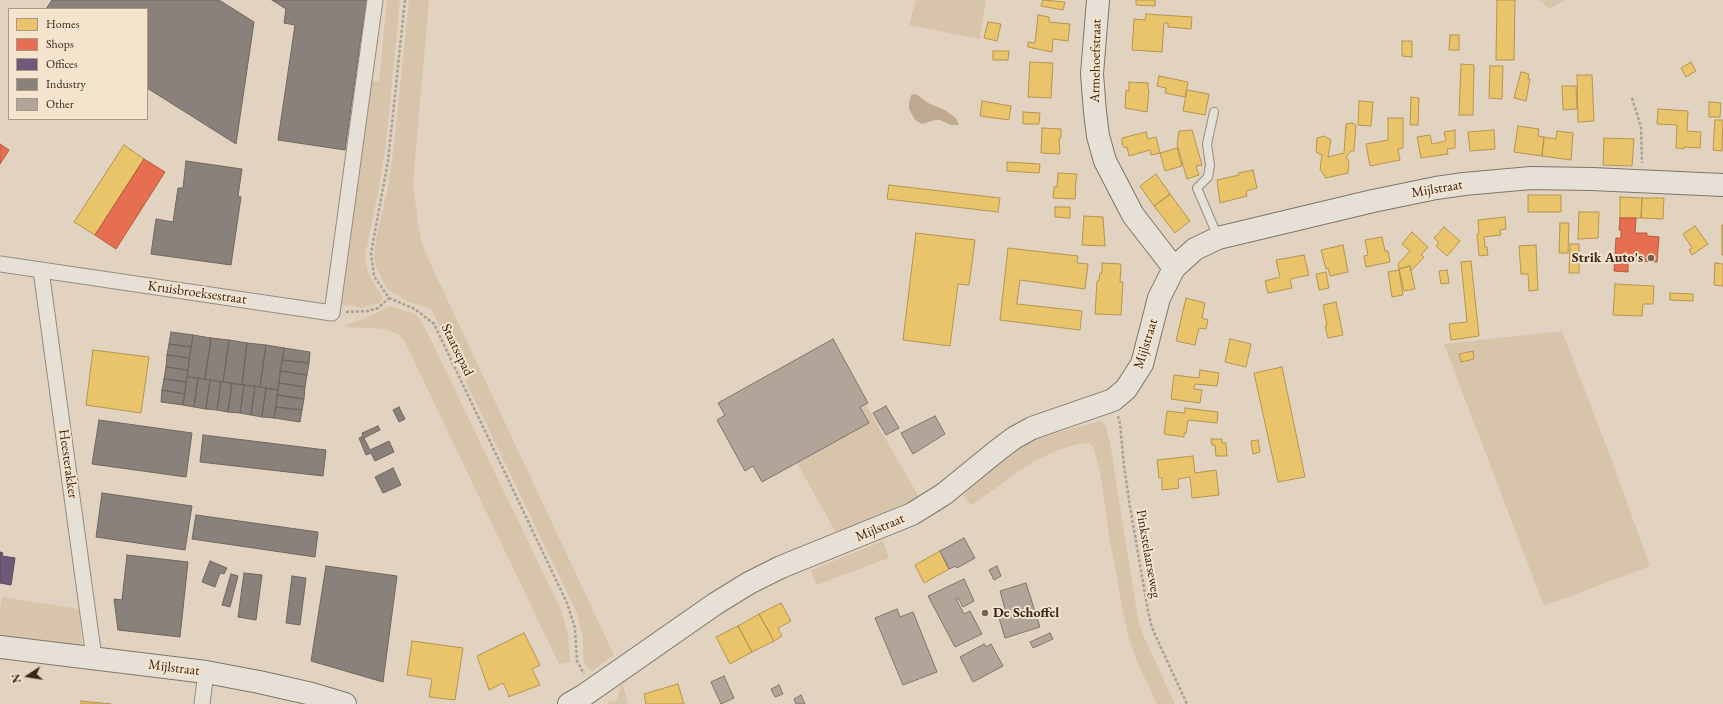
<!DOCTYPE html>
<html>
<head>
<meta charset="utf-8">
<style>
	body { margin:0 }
	#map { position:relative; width:1723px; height:704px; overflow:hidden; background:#e1d3bf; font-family:"EB Garamond",serif }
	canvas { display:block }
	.legend { position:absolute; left:8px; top:8px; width:140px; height:112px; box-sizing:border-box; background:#f4e4cd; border:1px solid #aa9884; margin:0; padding:5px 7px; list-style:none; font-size:12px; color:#3b2517 }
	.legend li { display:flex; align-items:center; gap:8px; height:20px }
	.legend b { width:20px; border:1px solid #aa9884 }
	.north { position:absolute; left:8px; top:656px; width:40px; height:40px; -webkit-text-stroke:3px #f4e4cd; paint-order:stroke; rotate:258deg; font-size:11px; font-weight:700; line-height:16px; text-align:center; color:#3b2517 }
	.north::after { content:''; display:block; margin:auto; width:14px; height:18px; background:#3b2517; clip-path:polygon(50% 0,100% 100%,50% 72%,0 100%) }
</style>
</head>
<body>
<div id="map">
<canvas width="1723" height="704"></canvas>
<ul class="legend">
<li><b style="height:11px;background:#e9c46a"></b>Homes</li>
<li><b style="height:11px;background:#e76f51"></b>Shops</li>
<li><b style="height:11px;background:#6d597a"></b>Offices</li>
<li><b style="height:11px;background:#8a817c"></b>Industry</li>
<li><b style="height:11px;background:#b0a598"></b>Other</li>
</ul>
<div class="north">N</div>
</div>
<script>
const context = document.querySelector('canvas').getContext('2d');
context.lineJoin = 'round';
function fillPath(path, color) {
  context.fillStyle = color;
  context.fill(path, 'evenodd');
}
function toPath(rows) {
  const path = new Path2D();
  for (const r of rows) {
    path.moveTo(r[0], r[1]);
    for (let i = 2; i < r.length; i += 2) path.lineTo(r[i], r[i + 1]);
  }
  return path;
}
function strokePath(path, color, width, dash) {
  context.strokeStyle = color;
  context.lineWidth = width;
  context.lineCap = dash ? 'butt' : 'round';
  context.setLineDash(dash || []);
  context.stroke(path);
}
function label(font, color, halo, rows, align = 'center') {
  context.font = font + ' "EB Garamond",serif';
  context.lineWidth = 4;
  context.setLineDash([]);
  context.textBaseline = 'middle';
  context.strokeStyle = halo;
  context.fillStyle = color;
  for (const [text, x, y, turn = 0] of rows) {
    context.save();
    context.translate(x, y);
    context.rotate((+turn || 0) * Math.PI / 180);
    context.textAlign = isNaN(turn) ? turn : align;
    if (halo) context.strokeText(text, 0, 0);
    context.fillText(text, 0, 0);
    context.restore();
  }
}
fillPath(toPath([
	[387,0,400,0,386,143,380,182,365,256,367,269,373,283,383,296,380,303,361,308,352,305,342,305,368,80,379,82],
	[409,0,429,0,413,183,418,223,422,244,431,265,614,655,592,671,587,667,583,659,583,638,577,613,434,315,430,308,408,302,387,289,376,267,374,256,376,239,389,183,394,144],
	[916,0,986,0,980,39,909,25],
	[1539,0,1564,0,1550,9],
	[391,306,404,311,414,313,419,318,427,332,561,610,568,635,570,662,559,664,404,340,398,334,386,329,345,327,345,325,361,320],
	[1562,331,1612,461,1650,566,1544,606,1444,344],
	[866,405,919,497,836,533,789,448],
	[1099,421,1105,424,1110,443,1138,619,1144,637,1175,704,1157,704,1135,657,1127,632,1109,536,1101,477,1094,448,1091,444,1088,443,1078,444,1058,450,1034,461,973,504,970,504,963,495,1016,449,1031,440],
	[883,541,889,558,816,585,811,570],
	[2,597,79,609,82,643,79,647,0,640,0,609],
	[622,682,628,704,609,704,608,702,617,701]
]), '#d8c4aa');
fillPath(toPath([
	[916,94,928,103,945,110,956,118,959,125,951,125,940,120,935,120,922,124,915,120,909,109,909,103,911,95]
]), '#bfaa91');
const homes = toPath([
	[1043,0,1065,2,1063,10,1041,6,1043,0],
	[1136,0,1155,0,1155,6,1136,5,1136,0],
	[1497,0,1515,0,1514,60,1496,60,1497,0],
	[1146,14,1192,17,1191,29,1168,27,1168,23,1164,23,1162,52,1132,50,1134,19,1145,20,1146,14],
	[1038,15,1049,17,1049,22,1070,24,1068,41,1053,39,1052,52,1028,47,1028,42,1035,43,1038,15],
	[988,22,1001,24,997,41,984,38,988,22],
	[1450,35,1459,35,1459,50,1449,50,1450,35],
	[1402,41,1412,41,1412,57,1402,56,1402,41],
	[993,51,1009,51,1008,60,993,60,993,51],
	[1030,62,1053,63,1051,98,1028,97,1030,62],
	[1691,62,1696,71,1686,77,1681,68,1691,62],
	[1461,64,1474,65,1473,115,1459,115,1461,64],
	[1490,66,1503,66,1502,99,1489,98,1490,66],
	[1521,72,1529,74,1528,79,1530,79,1526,101,1514,98,1521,72],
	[1577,75,1592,75,1594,121,1578,122,1577,75],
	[1159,76,1188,82,1185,97,1165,93,1166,88,1157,86,1159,76],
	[1129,82,1148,83,1148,89,1149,90,1147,112,1125,108,1126,90,1129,91,1129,82],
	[1562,86,1576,86,1577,109,1563,110,1562,86],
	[1187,90,1209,94,1205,115,1183,111,1187,90],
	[1411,97,1419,98,1418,125,1410,125,1411,97],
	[982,101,1011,106,1009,120,980,116,982,101],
	[1359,101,1373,102,1371,126,1358,125,1359,101],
	[1709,102,1721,103,1720,117,1709,117,1709,102],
	[1658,109,1688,111,1687,131,1701,132,1700,148,1684,147,1684,149,1676,148,1677,125,1657,124,1658,109],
	[1023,112,1040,113,1039,124,1023,124,1023,112],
	[1388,118,1403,118,1403,148,1398,149,1400,160,1370,166,1366,144,1388,140,1388,118],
	[1715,120,1723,120,1722,151,1713,150,1715,120],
	[1352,123,1356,125,1354,151,1351,151,1346,157,1349,162,1348,173,1326,178,1320,169,1322,155,1316,152,1317,138,1324,136,1331,140,1328,157,1344,153,1346,124,1352,123],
	[1518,126,1539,129,1538,136,1544,137,1542,156,1514,152,1518,126],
	[1042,128,1061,129,1061,138,1059,138,1060,154,1041,153,1042,128],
	[1192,130,1202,165,1196,166,1199,175,1187,179,1177,144,1179,131,1192,130],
	[1455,130,1455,148,1447,149,1448,154,1421,158,1417,137,1430,135,1432,144,1446,141,1444,132,1455,130],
	[1494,130,1495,149,1470,151,1468,132,1494,130],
	[1557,131,1573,133,1571,160,1542,156,1544,137,1556,139,1557,131],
	[1146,132,1148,139,1156,137,1160,153,1151,155,1150,150,1129,156,1127,147,1125,148,1122,145,1122,138,1146,132],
	[1604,138,1634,139,1632,166,1603,165,1604,138],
	[124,145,144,159,95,235,74,222,124,145],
	[1177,148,1182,166,1165,171,1160,153,1177,148],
	[1007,162,1040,164,1039,173,1007,171,1007,162],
	[1253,170,1257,188,1246,191,1247,196,1220,203,1217,180,1239,175,1238,173,1253,170],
	[1058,173,1077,174,1075,189,1076,189,1075,199,1053,198,1054,187,1057,187,1058,173],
	[1156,174,1170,194,1154,206,1140,186,1156,174],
	[889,185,1000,198,998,212,887,199,889,185],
	[1170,194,1190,221,1175,233,1154,206,1170,194],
	[1528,195,1561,195,1561,212,1528,212,1528,195],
	[1620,197,1642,198,1641,218,1620,218,1620,197],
	[1642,198,1664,198,1663,219,1641,218,1642,198],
	[1055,207,1070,207,1070,218,1055,217,1055,207],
	[1579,212,1599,212,1598,238,1578,239,1579,212],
	[1084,216,1103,217,1105,246,1082,245,1084,216],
	[1505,217,1506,229,1500,230,1501,235,1484,237,1485,247,1487,247,1488,255,1479,256,1477,234,1479,234,1478,220,1505,217],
	[1560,223,1569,223,1568,253,1559,253,1560,223],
	[1722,225,1723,225,1723,255,1722,255,1722,225],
	[1695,226,1708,244,1692,255,1689,250,1692,248,1683,234,1695,226],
	[1444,227,1460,241,1447,256,1436,246,1439,243,1434,238,1444,227],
	[1412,232,1428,247,1421,255,1424,257,1411,271,1410,266,1399,269,1398,264,1410,251,1402,244,1412,232],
	[916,233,975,240,969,285,958,284,950,346,903,340,916,233],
	[1382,237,1385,251,1388,251,1390,262,1366,267,1364,256,1368,255,1365,240,1382,237],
	[1570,244,1579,244,1579,273,1569,273,1570,244],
	[1343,245,1348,272,1330,276,1328,268,1326,269,1321,250,1343,245],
	[1536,245,1538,290,1529,291,1528,274,1521,274,1519,246,1536,245],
	[1008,248,1078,256,1077,263,1088,264,1085,289,1020,280,1017,302,1017,304,1082,311,1080,330,1000,320,1008,248],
	[1304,255,1309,275,1290,279,1292,288,1268,293,1265,281,1280,277,1276,260,1304,255],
	[1471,261,1479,336,1451,340,1449,324,1467,322,1461,262,1471,261],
	[1102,263,1121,264,1120,282,1123,282,1121,315,1095,314,1097,281,1099,281,1100,273,1102,273,1102,263],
	[1715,263,1723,264,1723,286,1714,285,1715,263],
	[1410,266,1415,289,1404,291,1399,269,1410,266],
	[1399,270,1403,295,1392,297,1388,272,1399,270],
	[1447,270,1449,283,1441,284,1439,271,1447,270],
	[1326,272,1329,288,1319,290,1316,274,1326,272],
	[1615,284,1654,286,1653,304,1643,304,1642,316,1613,315,1615,284],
	[1670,293,1693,294,1693,301,1670,300,1670,293],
	[1186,298,1205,303,1202,318,1208,320,1206,329,1199,328,1195,345,1176,341,1186,298],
	[1336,302,1343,335,1328,338,1325,326,1327,326,1323,305,1336,302],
	[1230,339,1251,344,1246,367,1225,362,1230,339],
	[93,350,149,357,141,413,86,405,93,350],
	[1473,351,1474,359,1461,362,1459,354,1473,351],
	[1282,367,1305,477,1278,482,1254,373,1282,367],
	[1200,370,1219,373,1217,386,1195,384,1194,389,1202,390,1200,403,1171,399,1174,375,1199,378,1200,370],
	[1185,408,1218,412,1217,423,1188,420,1186,433,1184,433,1184,437,1164,434,1167,411,1185,413,1185,408],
	[1211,439,1222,439,1222,443,1226,443,1227,456,1216,456,1215,445,1212,445,1211,439],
	[1258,440,1260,452,1253,454,1251,441,1258,440],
	[1193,456,1195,473,1216,470,1219,495,1192,498,1190,477,1178,479,1179,488,1162,490,1162,478,1159,478,1157,460,1193,456],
	[940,551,949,569,924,583,915,565,940,551],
	[781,603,791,621,778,628,782,636,774,641,759,614,781,603],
	[759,614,774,641,752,652,738,626,759,614],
	[738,626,752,652,730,664,716,637,738,626],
	[524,633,540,665,532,669,540,685,508,697,509,695,503,683,489,690,477,656,524,633],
	[412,641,463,648,455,700,429,697,432,679,407,675,412,641],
	[678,684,684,704,646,704,644,694,678,684],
	[81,701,111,704,81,704,81,701]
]);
fillPath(homes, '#e9c46a');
strokePath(homes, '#b59451', 1);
const shops = toPath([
	[0,144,9,150,0,164,0,144],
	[144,159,165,172,116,249,95,235,144,159],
	[1620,218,1636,218,1635,233,1647,233,1647,236,1659,237,1657,262,1626,260,1625,262,1628,263,1628,272,1614,271,1616,238,1621,238,1621,230,1619,230,1620,218]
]);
fillPath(shops, '#e76f51');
strokePath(shops, '#b35940', 1);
const offices = toPath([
	[0,552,3,553,2,556,15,558,11,585,0,583,0,552]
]);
fillPath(offices, '#6d597a');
strokePath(offices, '#5e495c', 1);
const industry = toPath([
	[52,0,219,0,254,22,236,144,147,88,147,9,46,9,52,0],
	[272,0,374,0,364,15,345,150,278,140,295,25,284,23,286,9,272,0],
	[186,161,242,169,238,196,241,197,231,265,151,254,156,219,173,222,178,188,183,188,186,161],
	[171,332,193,335,191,347,169,344,171,332],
	[193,335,211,338,205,379,187,377,193,335],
	[211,338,229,340,223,382,205,379,211,338],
	[229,340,247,343,242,385,223,382,229,340],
	[247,343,266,345,260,387,242,385,247,343],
	[169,344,191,347,189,358,167,355,169,344],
	[266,345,284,348,278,390,260,387,266,345],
	[284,348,310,352,309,363,282,360,284,348],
	[167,355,189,358,188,370,166,367,167,355],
	[282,360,309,363,307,375,280,371,282,360],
	[166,367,188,370,186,382,164,379,166,367],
	[280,371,307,375,305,387,279,383,280,371],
	[187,377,198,378,194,407,183,405,187,377],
	[198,378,210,380,206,409,194,407,198,378],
	[164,379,186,382,185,394,162,390,164,379],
	[210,380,221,382,217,410,206,409,210,380],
	[221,382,232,383,228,412,217,410,221,382],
	[232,383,244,385,240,413,228,412,232,383],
	[279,383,305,387,304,399,277,395,279,383],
	[244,385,255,386,251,415,240,413,244,385],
	[255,386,266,388,262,417,251,415,255,386],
	[266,388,278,390,274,418,262,417,266,388],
	[162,390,185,394,183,405,161,402,162,390],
	[277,395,304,399,302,410,276,407,277,395],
	[276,407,302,410,300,422,274,418,276,407],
	[399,407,405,419,399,422,393,410,399,407],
	[99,420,192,433,186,477,92,464,99,420],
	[378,426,380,430,364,438,370,450,389,441,394,452,375,461,371,453,366,455,359,438,363,436,362,433,378,426],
	[203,435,326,450,323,476,200,462,203,435],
	[393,468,401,485,383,493,375,477,393,468],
	[102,493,192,506,185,550,96,537,102,493],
	[196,515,318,532,315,557,192,539,196,515],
	[127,555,188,562,180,637,118,630,114,599,122,600,127,555],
	[210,561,227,568,224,574,220,573,215,587,202,582,210,561],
	[326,566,397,576,383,682,311,661,326,566],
	[244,573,262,575,256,620,238,617,244,573],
	[231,574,238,576,230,607,222,605,231,574],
	[292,576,306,578,300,625,286,623,292,576]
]);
fillPath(industry, '#8a817c');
strokePath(industry, '#72655e', 1);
const building = toPath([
	[833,339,868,403,860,407,869,423,762,482,753,466,745,471,717,420,725,415,718,403,833,339],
	[886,406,899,428,886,435,873,413,886,406],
	[935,416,945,434,913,454,901,433,935,416],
	[964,538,975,558,957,568,956,566,949,569,940,551,964,538],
	[997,566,1001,576,994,580,989,570,997,566],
	[964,579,974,601,963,607,958,598,956,599,964,614,970,611,982,634,955,647,928,596,964,579],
	[1026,583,1040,627,1005,638,997,611,1005,609,1000,591,1026,583],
	[897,609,900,617,913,612,937,672,903,685,875,618,897,609],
	[1050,633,1053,639,1033,648,1030,642,1050,633],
	[984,644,986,647,991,644,1003,666,973,682,960,657,984,644],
	[724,676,734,698,721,704,711,682,724,676],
	[779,685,783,694,775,697,771,689,779,685],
	[801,695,805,704,796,704,794,699,801,695]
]);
fillPath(building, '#b0a598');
strokePath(building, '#7f7569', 1);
const lane = toPath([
	[1214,112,1207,144,1210,165,1208,177,1197,188,1218,237]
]);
const street = toPath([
	[0,264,332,313,375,0],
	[41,270,94,658],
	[202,704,206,672]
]);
const secondary = toPath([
	[1098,0,1092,74,1095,112,1098,136,1105,161,1133,215,1174,268],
	[0,647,206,672,259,682,312,694,345,704],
	[569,704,583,696,715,604,749,583,781,567,912,514,944,494,998,450,1014,438,1032,428,1113,400,1126,389,1142,364,1159,298,1174,268,1195,249,1218,238,1373,201,1436,188,1464,184,1531,178,1592,179,1723,185]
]);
strokePath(lane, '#978c80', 10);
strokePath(street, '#978c80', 17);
strokePath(secondary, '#7f7569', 24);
strokePath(toPath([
	[405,0,388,161,371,253,374,276,389,298,415,309,434,324,567,603,575,628,577,661,584,674],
	[1632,98,1641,127,1642,163],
	[346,312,368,311,378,308,389,298],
	[1118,416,1120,424,1124,466,1130,507,1148,611,1152,628,1187,704]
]), '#a8a097', 2.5, [3, 2]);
strokePath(lane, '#e6e0d6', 8);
strokePath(street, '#e6e0d6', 15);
strokePath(secondary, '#e6e0d6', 22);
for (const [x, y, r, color] of [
	[1651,258,4,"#756252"],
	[985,613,4,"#756252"]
]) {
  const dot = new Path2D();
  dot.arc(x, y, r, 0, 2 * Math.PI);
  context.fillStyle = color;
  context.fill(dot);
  strokePath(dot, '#f4e4cd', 1.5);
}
label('14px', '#3b2517', '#f4e4cd', [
	["Armehoefstraat",1096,61,-89],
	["Mijlstraat",1437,189,-10],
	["Kruisbroeksestraat",197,293,8],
	["Mijlstraat",1146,344,-73],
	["Staatsepad",457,350,64],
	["Heesterakker",68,464,82],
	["Mijlstraat",880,528,-23],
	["Pinkstelaarseweg",1148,554,80],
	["Mijlstraat",174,668,7]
]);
label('bold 14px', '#3b2517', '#f4e4cd', [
	["Strik Auto's",1643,258],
	["De Schoffel",993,613,"left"]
], 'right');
</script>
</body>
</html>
